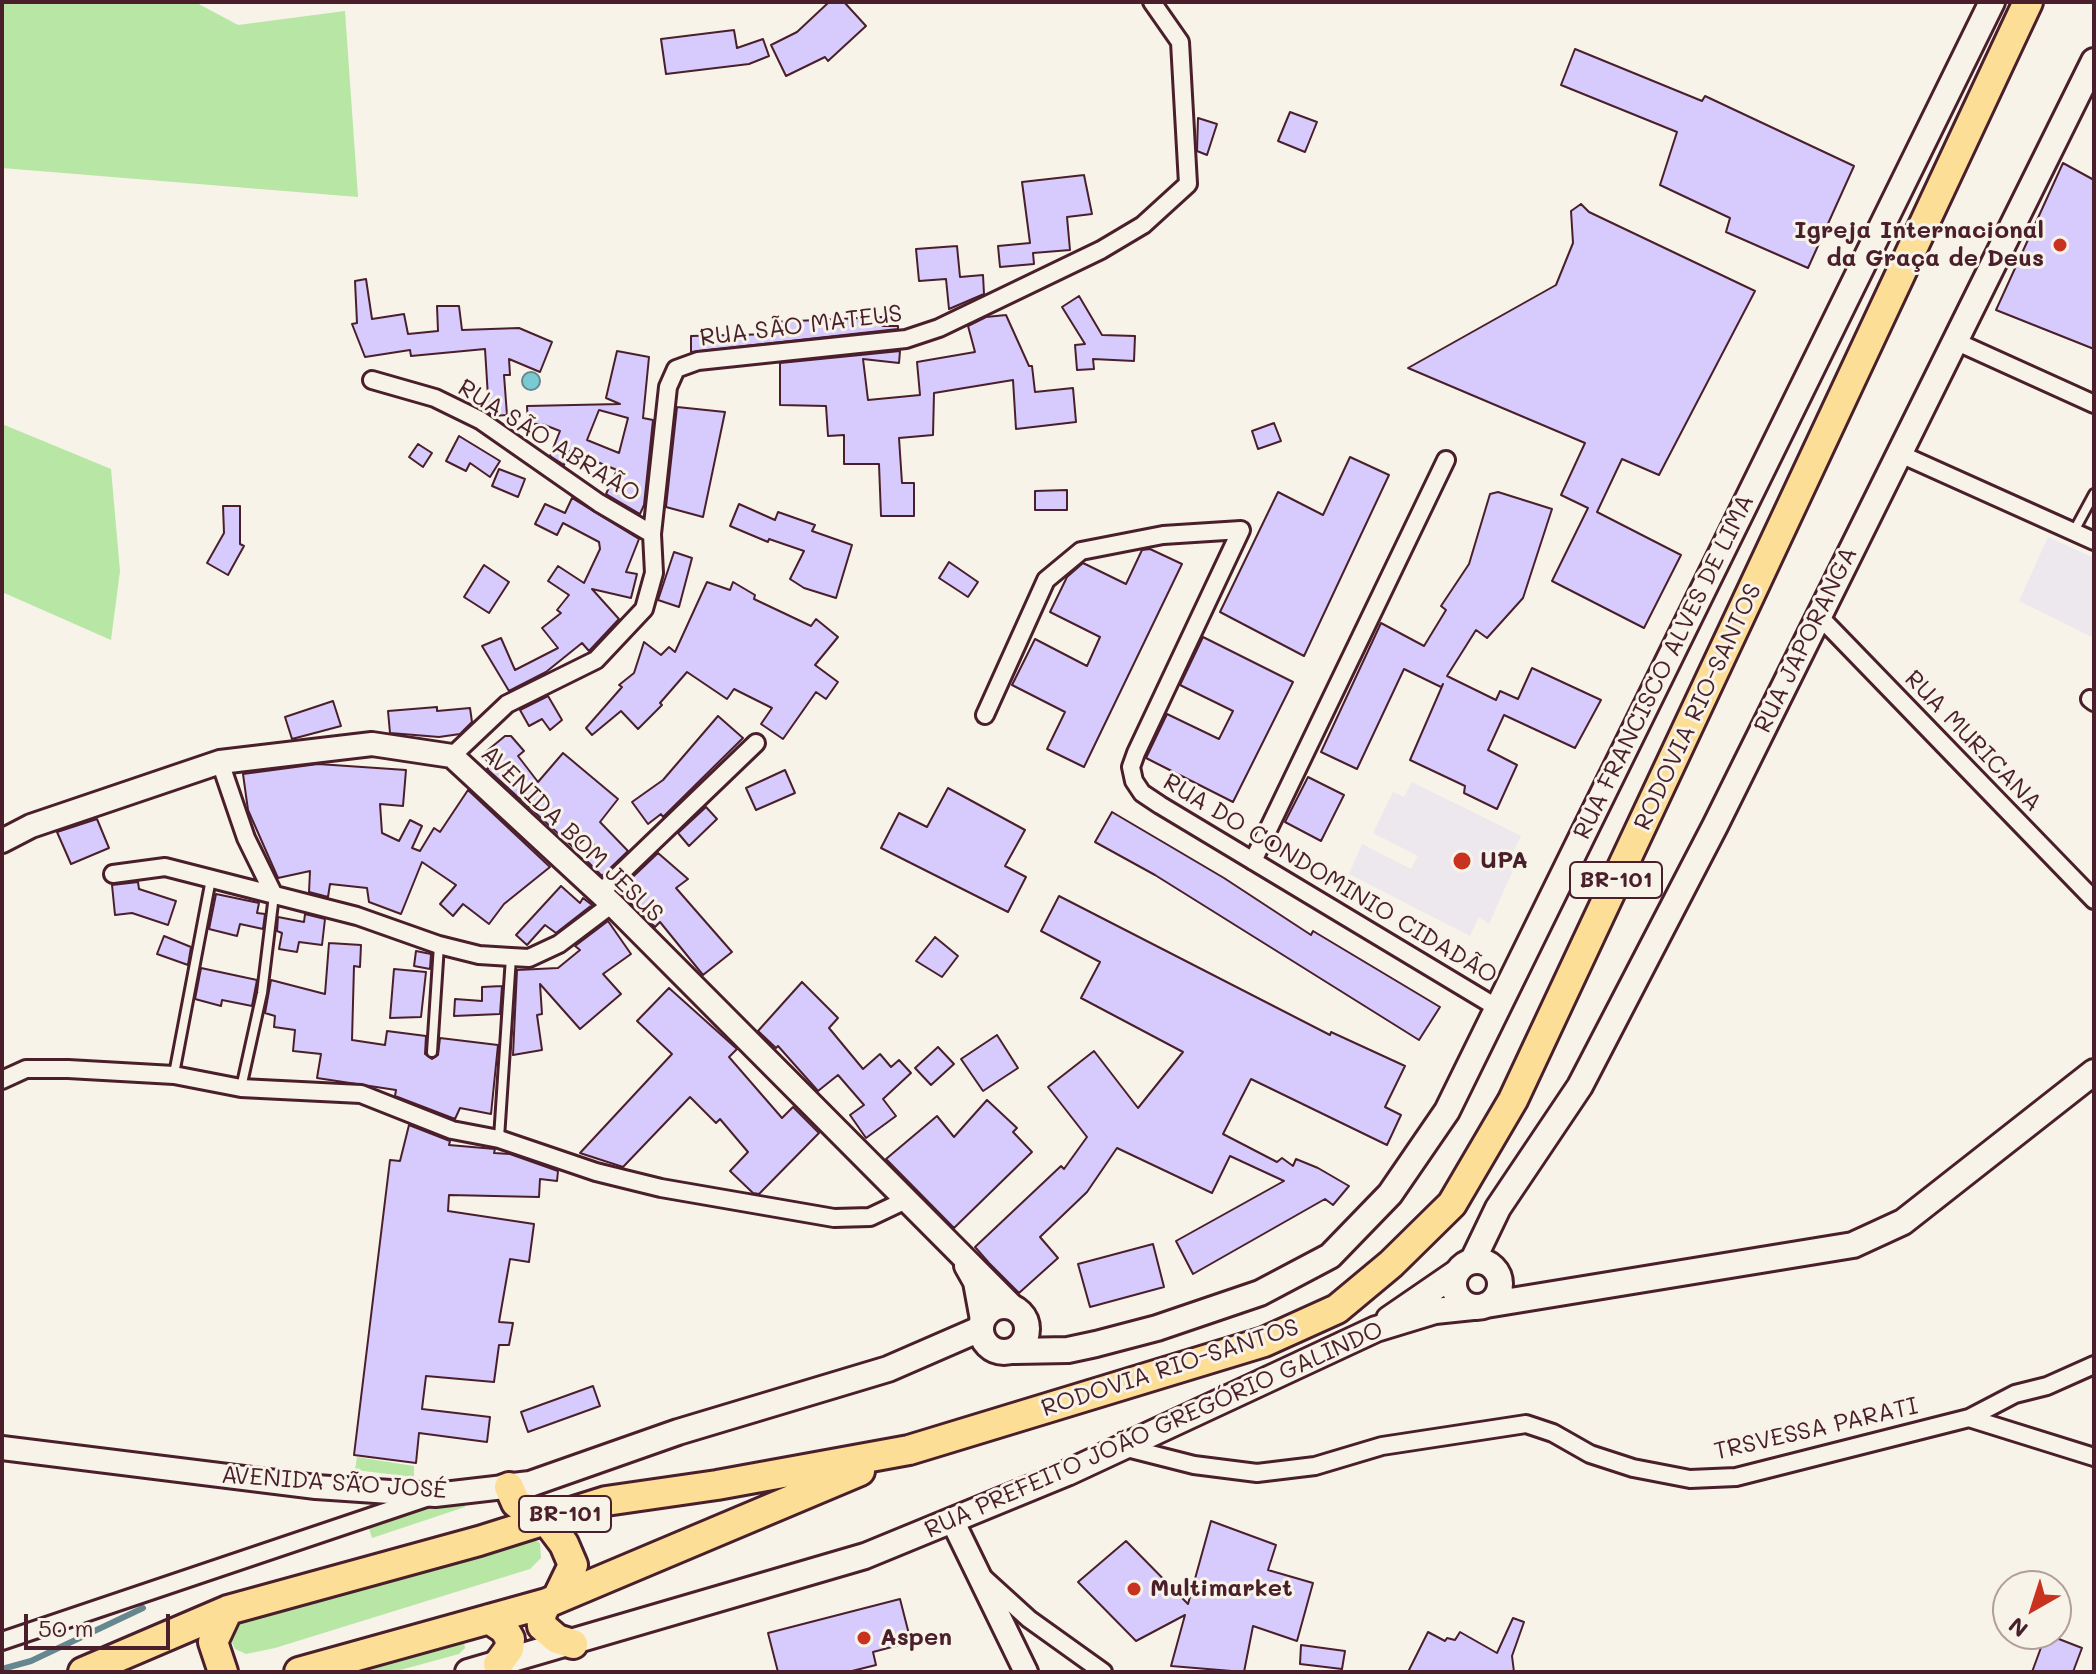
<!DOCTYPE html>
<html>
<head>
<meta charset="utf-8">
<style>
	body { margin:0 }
	#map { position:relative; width:2096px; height:1674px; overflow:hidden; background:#f7f3e8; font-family:Mali,sans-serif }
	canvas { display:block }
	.frame { position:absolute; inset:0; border:4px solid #4a1f2b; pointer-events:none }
	.north { position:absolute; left:1992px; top:1570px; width:80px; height:80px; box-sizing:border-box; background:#f7f3e8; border:2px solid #b29e9c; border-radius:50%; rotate:219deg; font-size:22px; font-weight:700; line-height:32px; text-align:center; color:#4a1f2b }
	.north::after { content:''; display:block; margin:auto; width:28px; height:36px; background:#c8321e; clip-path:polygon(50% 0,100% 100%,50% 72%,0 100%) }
	.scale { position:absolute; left:24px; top:1614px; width:146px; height:36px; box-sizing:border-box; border:4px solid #4a1f2b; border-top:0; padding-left:10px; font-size:24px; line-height:28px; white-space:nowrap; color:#4a1f2b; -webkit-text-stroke:6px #f7f3e8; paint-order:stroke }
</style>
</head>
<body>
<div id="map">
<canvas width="2096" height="1674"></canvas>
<div class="frame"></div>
<div class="north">N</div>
<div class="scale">50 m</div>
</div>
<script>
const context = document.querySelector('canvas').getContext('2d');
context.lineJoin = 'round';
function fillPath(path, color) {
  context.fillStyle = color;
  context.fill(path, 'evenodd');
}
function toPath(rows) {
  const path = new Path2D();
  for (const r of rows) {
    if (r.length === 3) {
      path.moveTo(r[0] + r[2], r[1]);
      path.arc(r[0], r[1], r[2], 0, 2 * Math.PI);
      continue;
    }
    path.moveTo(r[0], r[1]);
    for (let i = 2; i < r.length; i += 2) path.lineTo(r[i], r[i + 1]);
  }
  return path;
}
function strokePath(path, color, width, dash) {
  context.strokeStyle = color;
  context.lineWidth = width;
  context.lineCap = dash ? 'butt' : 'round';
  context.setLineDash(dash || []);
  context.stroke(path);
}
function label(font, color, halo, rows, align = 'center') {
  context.font = font + ' Mali,sans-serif';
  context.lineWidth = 6;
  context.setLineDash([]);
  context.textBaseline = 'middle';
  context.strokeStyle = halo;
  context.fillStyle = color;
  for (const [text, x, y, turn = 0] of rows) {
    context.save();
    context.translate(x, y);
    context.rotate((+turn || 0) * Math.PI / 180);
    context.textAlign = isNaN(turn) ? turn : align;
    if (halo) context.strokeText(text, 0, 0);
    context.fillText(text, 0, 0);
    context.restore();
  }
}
fillPath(toPath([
	[2048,537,2094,558,2094,638,2019,601],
	[1412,782,1521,836,1506,866,1513,870,1489,924,1479,917,1470,936,1349,874,1362,844,1411,869,1418,856,1373,833,1393,792,1404,797]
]), '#ede7ee');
fillPath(toPath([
	[2,2,195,2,238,25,345,11,358,197,2,168],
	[2,424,111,469,120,571,111,640,2,592],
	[357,1457,414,1466,414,1477,355,1470],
	[462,1496,465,1507,372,1538,367,1522],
	[528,1536,540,1543,541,1558,530,1569,275,1648,246,1654,235,1649,229,1636,232,1625,244,1613],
	[463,1638,465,1648,459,1654,393,1672,314,1672]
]), '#b8e6a5');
const water = toPath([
	[531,381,9]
]);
fillPath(water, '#79cad3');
strokePath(water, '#668690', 2);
strokePath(toPath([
	[2,1669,31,1661,143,1608]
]), '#668690', 6);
const building = toPath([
	[829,2,844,2,866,26,828,61,825,57,786,76,771,45,797,32,829,2],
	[734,30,737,48,763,39,769,56,749,64,666,74,661,39,734,30],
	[1575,49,1702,101,1705,96,1854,166,1808,268,1726,232,1730,218,1660,185,1677,132,1561,85,1575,49],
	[1290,112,1317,122,1305,152,1278,141,1290,112],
	[1198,118,1217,124,1207,155,1197,151,1198,118],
	[2063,163,2094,180,2094,349,1996,310,2063,163],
	[1084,175,1092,214,1067,217,1070,250,1033,253,1034,264,1000,267,998,246,1030,243,1022,182,1084,175],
	[1581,204,1589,212,1755,291,1659,475,1622,459,1597,512,1681,555,1644,628,1552,581,1588,508,1561,495,1585,443,1408,368,1556,285,1573,243,1571,211,1581,204],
	[957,246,960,277,983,275,984,294,949,309,946,279,919,281,916,249,957,246],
	[366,279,372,319,404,314,408,334,438,331,437,306,459,306,462,330,519,328,552,342,540,372,509,359,510,375,504,375,507,415,493,416,489,413,485,349,411,356,410,350,365,357,352,324,357,323,355,281,366,279],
	[1079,296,1102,335,1135,336,1134,361,1093,359,1094,369,1077,370,1075,345,1085,344,1062,307,1079,296],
	[1006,315,1029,366,1032,366,1035,392,1073,388,1076,422,1016,429,1013,380,934,393,933,435,899,438,902,483,914,483,914,516,881,516,879,464,844,464,844,435,828,436,826,406,780,405,780,363,900,351,899,363,863,359,868,400,920,395,917,362,975,352,968,326,986,317,1006,315],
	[882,317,882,326,898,326,898,329,691,352,691,336,775,334,774,322,882,317],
	[617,351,649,357,643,418,653,420,644,505,640,514,606,494,617,470,570,451,564,465,550,456,560,431,542,424,528,424,527,406,620,404,606,398,617,351],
	[599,410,628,418,619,453,587,440,599,410],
	[677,407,725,412,703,517,666,507,677,407],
	[1274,423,1281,441,1258,449,1252,431,1274,423],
	[459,436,500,461,490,477,470,463,466,471,446,461,459,436],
	[418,444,432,453,423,467,409,457,418,444],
	[1350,457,1389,475,1304,656,1220,612,1278,492,1323,515,1350,457],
	[499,469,525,479,518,497,492,486,499,469],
	[1067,490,1067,510,1035,510,1035,491,1067,490],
	[1498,492,1552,509,1523,598,1487,638,1476,630,1447,676,1496,700,1500,691,1518,699,1532,668,1601,700,1575,748,1504,715,1488,750,1517,765,1497,809,1464,793,1465,786,1410,760,1443,684,1441,687,1404,669,1357,769,1321,752,1381,623,1424,646,1446,610,1441,606,1469,564,1490,494,1498,492],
	[572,498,639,539,626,572,637,574,631,598,592,589,619,619,589,651,582,643,546,672,509,691,482,646,501,638,515,670,558,648,542,628,561,613,557,610,569,595,548,581,558,566,584,583,600,549,599,542,563,523,557,535,535,524,545,504,565,513,572,498],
	[739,504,775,520,778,512,815,525,812,531,852,545,836,598,804,588,790,579,804,551,769,539,768,542,730,526,739,504],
	[223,506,240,506,240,544,244,546,228,575,207,563,224,533,223,506],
	[1150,549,1182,564,1084,767,1047,749,1065,712,1012,685,1035,639,1087,666,1100,637,1050,612,1067,577,1083,563,1126,584,1142,550,1150,549],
	[674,552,692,558,679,607,658,600,674,552],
	[949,562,978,582,968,597,939,578,949,562],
	[484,565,509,582,489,613,464,597,484,565],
	[707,582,730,590,733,582,755,595,754,599,811,626,816,619,838,637,815,665,838,682,826,699,816,692,783,739,761,724,772,708,734,689,727,699,687,672,660,703,662,705,638,729,621,711,592,735,586,728,622,687,619,685,634,673,644,642,661,655,669,647,675,652,707,582],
	[1203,637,1293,682,1233,802,1146,758,1167,714,1219,739,1233,711,1180,685,1203,637],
	[548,696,562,720,550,730,542,719,529,726,520,710,548,696],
	[333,701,341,726,292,739,285,717,333,701],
	[437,707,437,711,470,708,472,722,460,734,439,737,390,733,388,711,437,707],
	[718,716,743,738,663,817,661,814,648,824,632,802,663,780,718,716],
	[505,736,511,736,524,751,518,756,538,782,563,753,618,799,600,822,628,851,602,876,585,859,596,847,587,837,574,848,487,769,491,765,482,755,505,736],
	[318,764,406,770,403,806,380,804,382,833,399,841,410,820,422,826,412,848,420,851,434,828,440,832,468,790,550,867,504,904,489,924,463,904,453,916,440,904,456,885,422,862,401,914,369,902,367,888,330,884,328,897,309,892,310,871,278,878,248,810,243,774,318,764],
	[785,770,795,793,756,810,746,788,785,770],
	[1308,777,1344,795,1321,841,1285,822,1308,777],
	[948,788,1025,830,1005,866,1026,877,1008,912,881,848,899,813,927,827,948,788],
	[706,807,717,819,689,846,678,833,706,807],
	[1112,812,1224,878,1311,935,1313,931,1440,1007,1419,1040,1155,875,1095,842,1112,812],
	[97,819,109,848,71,864,57,832,97,819],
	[658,853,688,879,676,888,732,952,703,975,660,922,655,927,618,891,658,853],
	[138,882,139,889,176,901,168,925,132,913,115,915,112,885,138,882],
	[561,886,580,903,583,898,592,905,556,933,545,925,527,945,516,935,561,886],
	[216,894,259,903,257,913,265,914,263,929,240,924,237,936,209,929,216,894],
	[1059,896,1330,1035,1331,1032,1405,1066,1385,1107,1401,1115,1387,1145,1251,1079,1223,1134,1277,1162,1282,1158,1293,1166,1296,1159,1318,1168,1349,1186,1333,1205,1325,1199,1193,1274,1176,1241,1284,1181,1230,1156,1212,1193,1117,1148,1087,1192,1040,1237,1058,1258,1019,1293,989,1263,975,1247,1061,1166,1064,1169,1087,1137,1048,1087,1094,1051,1138,1108,1183,1052,1081,998,1100,962,1041,931,1059,896],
	[305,914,325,919,322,945,299,942,297,952,279,949,282,933,277,931,278,917,304,922,305,914],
	[608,921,631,954,603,974,621,994,580,1029,540,984,542,1014,537,1015,542,1050,513,1055,517,970,558,968,580,950,575,946,608,921],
	[164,936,191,947,188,965,157,954,164,936],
	[935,937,958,956,942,977,916,961,935,937],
	[329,943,361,945,360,967,354,966,352,1040,385,1045,387,1031,426,1036,425,1054,432,1059,438,1055,440,1038,498,1045,491,1114,460,1108,455,1119,395,1096,396,1090,317,1078,321,1054,293,1051,295,1030,274,1027,275,1016,265,1013,271,980,325,994,329,943],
	[416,951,431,954,430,969,414,966,416,951],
	[201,968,257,980,252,1006,222,1000,221,1006,195,999,201,968],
	[394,969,426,972,421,1017,390,1018,394,969],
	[802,982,838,1018,829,1028,863,1069,880,1054,891,1067,899,1060,911,1073,883,1099,896,1116,866,1138,850,1115,864,1105,838,1075,818,1091,778,1046,776,1048,758,1031,802,982],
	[502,986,500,1014,454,1016,455,999,482,1001,482,987,502,986],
	[669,988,737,1049,729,1057,782,1118,793,1107,819,1133,759,1194,753,1193,730,1171,748,1152,720,1119,716,1123,690,1097,623,1167,580,1153,672,1054,637,1021,669,988],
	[997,1035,1018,1068,983,1091,961,1059,997,1035],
	[938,1047,954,1064,931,1085,915,1068,938,1047],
	[987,1100,1017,1128,1013,1132,1032,1152,954,1228,886,1159,937,1116,954,1137,987,1100],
	[409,1125,450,1141,449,1145,495,1149,494,1153,510,1154,558,1171,557,1181,540,1179,539,1197,449,1195,448,1211,534,1224,529,1262,510,1259,499,1322,513,1323,509,1345,499,1345,494,1382,426,1376,422,1409,490,1417,487,1442,419,1433,416,1463,354,1455,390,1160,400,1161,409,1125],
	[1153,1244,1164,1287,1090,1307,1078,1264,1153,1244],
	[593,1386,600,1406,528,1432,521,1412,593,1386],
	[1211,1521,1276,1545,1268,1570,1313,1583,1297,1641,1253,1626,1244,1672,1171,1666,1185,1615,1136,1641,1078,1582,1126,1541,1188,1604,1211,1521],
	[900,1599,911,1642,873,1652,876,1665,848,1672,778,1672,768,1633,900,1599],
	[1513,1618,1524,1622,1512,1656,1514,1672,1408,1672,1428,1632,1445,1641,1447,1638,1455,1640,1460,1632,1497,1653,1513,1618],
	[2046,1634,2082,1648,2073,1672,2032,1672,2046,1634],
	[1301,1645,1345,1651,1342,1669,1300,1664,1301,1645]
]);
fillPath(building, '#d7cafc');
strokePath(building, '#4a1f2b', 2);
const service = toPath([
	[2074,531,2094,494],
	[432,1052,439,945],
	[174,1074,211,879],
	[241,1088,262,993,274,895],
	[499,1138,511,957]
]);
const minor = toPath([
	[1955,341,2094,404],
	[372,380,435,398,480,420,599,503,652,534],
	[1898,453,2094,541],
	[1818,615,2094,900],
	[2090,699,2094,702],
	[985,715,1046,580,1081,551,1163,535,1241,530,1136,753,1131,767,1134,781,1142,793,1160,805,1496,1007],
	[452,756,507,704,596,660,644,609,654,573,652,534,668,387,676,369,698,361,906,339,939,328,1101,250,1143,225,1188,184,1180,42,1152,2],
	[220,762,246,838,274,895],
	[1253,861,1446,460],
	[113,874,165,867,357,916,439,945,479,955,511,957,529,958,559,944,612,904],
	[600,893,756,743],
	[2,1080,26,1069,68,1069,174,1075,241,1088,361,1094,452,1130,499,1139,596,1172,661,1188,834,1218,870,1217,908,1199],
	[1969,1418,2094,1457],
	[1123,1447,1194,1465,1257,1473,1315,1466,1382,1446,1526,1424,1553,1433,1590,1454,1633,1468,1690,1479,1736,1477,1969,1418,2015,1394,2047,1386,2094,1365],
	[985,1579,1029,1619,1103,1672],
	[2,1641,426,1498]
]);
const tertiary = toPath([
	[2,841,31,826,220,762,372,744,452,756,612,904,1015,1309],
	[966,1266,975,1282,982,1320],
	[2,1448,316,1487,435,1495,504,1487],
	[953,1522,1026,1672]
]);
const secondary = toPath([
	[1473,1260,1498,1208,1580,1086,1715,826,2094,61],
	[1477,1284,23],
	[1486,1305,1853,1245,1903,1222,2094,1072],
	[1004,1329,23],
	[1389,1319,1456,1273],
	[1015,1351,1068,1350,1096,1344,1157,1328,1260,1293,1330,1256,1390,1194,1447,1111,1992,2],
	[504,1487,530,1484,678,1432,888,1369,980,1329],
	[468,1672,865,1556,1067,1473,1376,1329,1435,1311,1473,1307]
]);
const trunk = toPath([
	[509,1487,516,1503,546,1520,564,1544,573,1565,558,1596],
	[547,1603,541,1615,542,1626,557,1639,573,1644],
	[489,1619,504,1629,510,1639,509,1649,498,1664],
	[83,1672,228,1610,479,1541,606,1501,717,1485,909,1450,1264,1342,1337,1309,1391,1264,1452,1204,1513,1100,2028,2],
	[223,1672,213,1642,228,1610],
	[299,1672,547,1603,860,1471]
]);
strokePath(service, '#4a1f2b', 14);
strokePath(minor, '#4a1f2b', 22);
strokePath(tertiary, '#4a1f2b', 28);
strokePath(secondary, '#4a1f2b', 30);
strokePath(trunk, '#4a1f2b', 34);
strokePath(service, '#f7f3e8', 8);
strokePath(minor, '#f7f3e8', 16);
strokePath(tertiary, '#f7f3e8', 22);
strokePath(secondary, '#f7f3e8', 24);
strokePath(trunk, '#fcde96', 28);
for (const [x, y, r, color] of [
	[2060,245,8,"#c8321e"],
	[1462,861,10,"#c8321e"],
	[1134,1589,8,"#c8321e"],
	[864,1638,8,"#c8321e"]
]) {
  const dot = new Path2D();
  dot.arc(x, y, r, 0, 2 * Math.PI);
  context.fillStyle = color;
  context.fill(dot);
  strokePath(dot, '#f7f3e8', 3);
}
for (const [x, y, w] of [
	[1616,880,92],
	[565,1514,92]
]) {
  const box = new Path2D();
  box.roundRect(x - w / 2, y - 18, w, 36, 6);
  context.fillStyle = '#f7f3e8';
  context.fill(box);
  strokePath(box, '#4a1f2b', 2);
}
label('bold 22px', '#4a1f2b', null, [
	["BR-101",1616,880],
	["BR-101",565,1514]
]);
label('bold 24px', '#4a1f2b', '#f7f3e8', [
	["Igreja Internacional",2044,231,"right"],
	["da Graça de Deus",2044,259,"right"],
	["UPA",1480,861],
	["Multimarket",1150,1589],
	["Aspen",880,1638]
], 'left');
label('24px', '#4a1f2b', '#f7f3e8', [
	["RUA SÃO MATEUS",801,326,-7],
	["RUA SÃO ABRAÃO",549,441,32],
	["RUA JAPORANGA",1806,640,-64],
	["RUA FRANCISCO ALVES DE LIMA",1664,667,-64],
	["RODOVIA RIO-SANTOS",1698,707,-65],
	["RUA MURICANA",1973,741,46],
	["AVENIDA BOM JESUS",572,834,44],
	["RUA DO CONDOMINIO CIDADÃO",1330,879,31],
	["RODOVIA RIO-SANTOS",1170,1368,-18],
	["TRSVESSA PARATI",1816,1429,-13],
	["RUA PREFEITO JOÃO GREGÓRIO GALINDO",1154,1430,-24],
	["AVENIDA SÃO JOSÉ",334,1483,4]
]);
</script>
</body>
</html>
